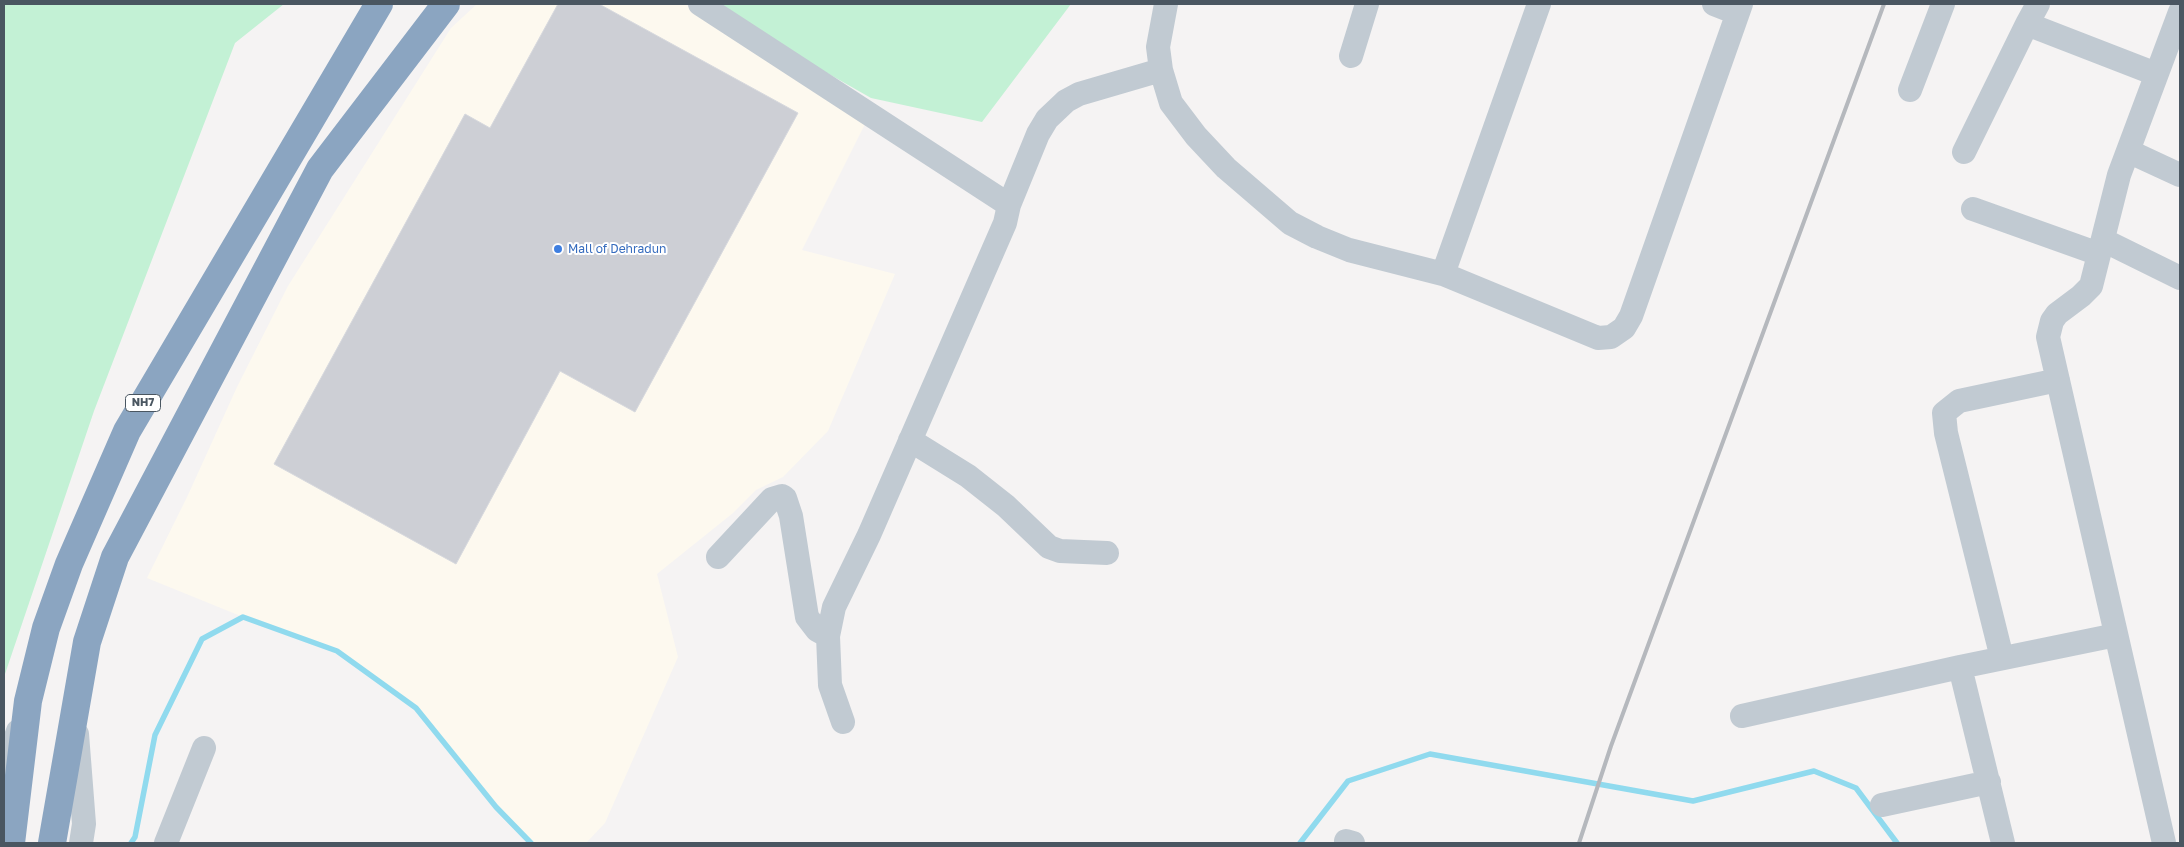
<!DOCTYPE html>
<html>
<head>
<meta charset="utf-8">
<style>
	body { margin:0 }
	#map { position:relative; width:2184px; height:847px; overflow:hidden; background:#f5f3f3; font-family:"Golos Text",sans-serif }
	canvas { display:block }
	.frame { position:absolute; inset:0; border:5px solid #4a5661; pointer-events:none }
</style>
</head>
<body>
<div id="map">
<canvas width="2184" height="847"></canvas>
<div class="frame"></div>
</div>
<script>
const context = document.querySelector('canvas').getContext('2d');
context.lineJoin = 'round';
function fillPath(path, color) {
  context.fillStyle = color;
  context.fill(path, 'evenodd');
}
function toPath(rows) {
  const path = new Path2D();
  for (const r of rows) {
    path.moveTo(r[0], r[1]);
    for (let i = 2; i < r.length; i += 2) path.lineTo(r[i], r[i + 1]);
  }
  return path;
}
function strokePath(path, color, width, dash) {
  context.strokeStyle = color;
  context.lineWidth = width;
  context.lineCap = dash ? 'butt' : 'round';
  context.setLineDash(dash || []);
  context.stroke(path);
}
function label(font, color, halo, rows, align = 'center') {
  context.font = font + ' "Golos Text",sans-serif';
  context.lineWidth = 4;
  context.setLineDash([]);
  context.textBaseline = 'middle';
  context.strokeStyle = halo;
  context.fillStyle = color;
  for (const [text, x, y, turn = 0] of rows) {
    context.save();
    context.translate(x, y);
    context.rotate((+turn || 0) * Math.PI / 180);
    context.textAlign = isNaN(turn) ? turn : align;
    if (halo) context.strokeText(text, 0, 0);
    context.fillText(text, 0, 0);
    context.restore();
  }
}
fillPath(toPath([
	[477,4,685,4,865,124,802,250,895,274,828,431,783,477,756,490,733,513,657,574,678,657,605,823,586,843,534,843,520,832,416,708,337,651,243,617,147,578,188,495,237,387,288,286,451,28]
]), '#fdf9ef');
fillPath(toPath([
	[4,4,284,4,235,43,94,411,4,677],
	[706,4,1071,4,982,122,871,98]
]), '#c3f1d5');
strokePath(toPath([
	[131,843,135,837,155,735,202,639,243,617,337,651,416,708,496,807,531,843],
	[1300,843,1348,781,1430,754,1693,801,1814,771,1856,788,1897,843]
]), '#90daee', 5.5);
const building = toPath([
	[558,4,599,4,798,113,635,412,560,371,456,564,274,464,465,114,490,128,558,4]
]);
fillPath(building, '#cdcfd5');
strokePath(building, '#d7d9de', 1);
strokePath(toPath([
	[700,4,1009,205,1005,223,869,535,834,607,828,636,830,685,843,722],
	[1166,4,1158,47,1161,70,1171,103,1196,136,1226,168,1290,223,1317,237,1349,250,1443,274,1598,338,1611,337,1624,328,1631,316,1741,4],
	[1714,4,1737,13],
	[2027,24,2038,4],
	[1351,56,1367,4],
	[1910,90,1943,4],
	[2128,151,2180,175],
	[1964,152,2027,24,2156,74],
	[1009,205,1038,134,1047,119,1066,101,1079,94,1161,70],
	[1973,209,2099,254],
	[2103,240,2180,278],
	[1443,274,1539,4],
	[910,440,968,476,1006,506,1049,547,1060,551,1107,553],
	[718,557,772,499,782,496,785,498,791,516,807,617,817,630,828,636],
	[2002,658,1946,433,1944,413,1959,401,2058,380],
	[1742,716,1960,667],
	[77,734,84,824,81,843],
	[4,770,18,731],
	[1882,805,1989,782],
	[1346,841,1353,843],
	[166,843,204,748],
	[2003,843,1960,667,2116,635],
	[2164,843,2048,337,2052,321,2057,314,2081,296,2091,286,2119,175,2180,12]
]), '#c1cad2', 24);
strokePath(toPath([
	[11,843,28,701,46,628,69,564,127,431,379,4],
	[52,843,87,642,115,557,320,169,446,4]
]), '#8ba5c1', 28);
strokePath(toPath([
	[1579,843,1611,746,1884,4]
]), '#b5b8bd', 4);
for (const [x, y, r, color] of [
	[558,249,5,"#3f7fe0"]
]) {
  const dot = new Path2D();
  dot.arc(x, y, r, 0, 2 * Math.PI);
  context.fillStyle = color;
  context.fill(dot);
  strokePath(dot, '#fff', 2);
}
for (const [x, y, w] of [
	[143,403,35]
]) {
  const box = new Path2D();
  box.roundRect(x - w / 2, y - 8.5, w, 17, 4);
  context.fillStyle = '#fff';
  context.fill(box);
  strokePath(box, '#4a5661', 1);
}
label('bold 11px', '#4a5661', null, [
	["NH7",143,403]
]);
label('12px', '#366cbe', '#fff', [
	["Mall of Dehradun",568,249]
], 'left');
</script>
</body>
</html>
